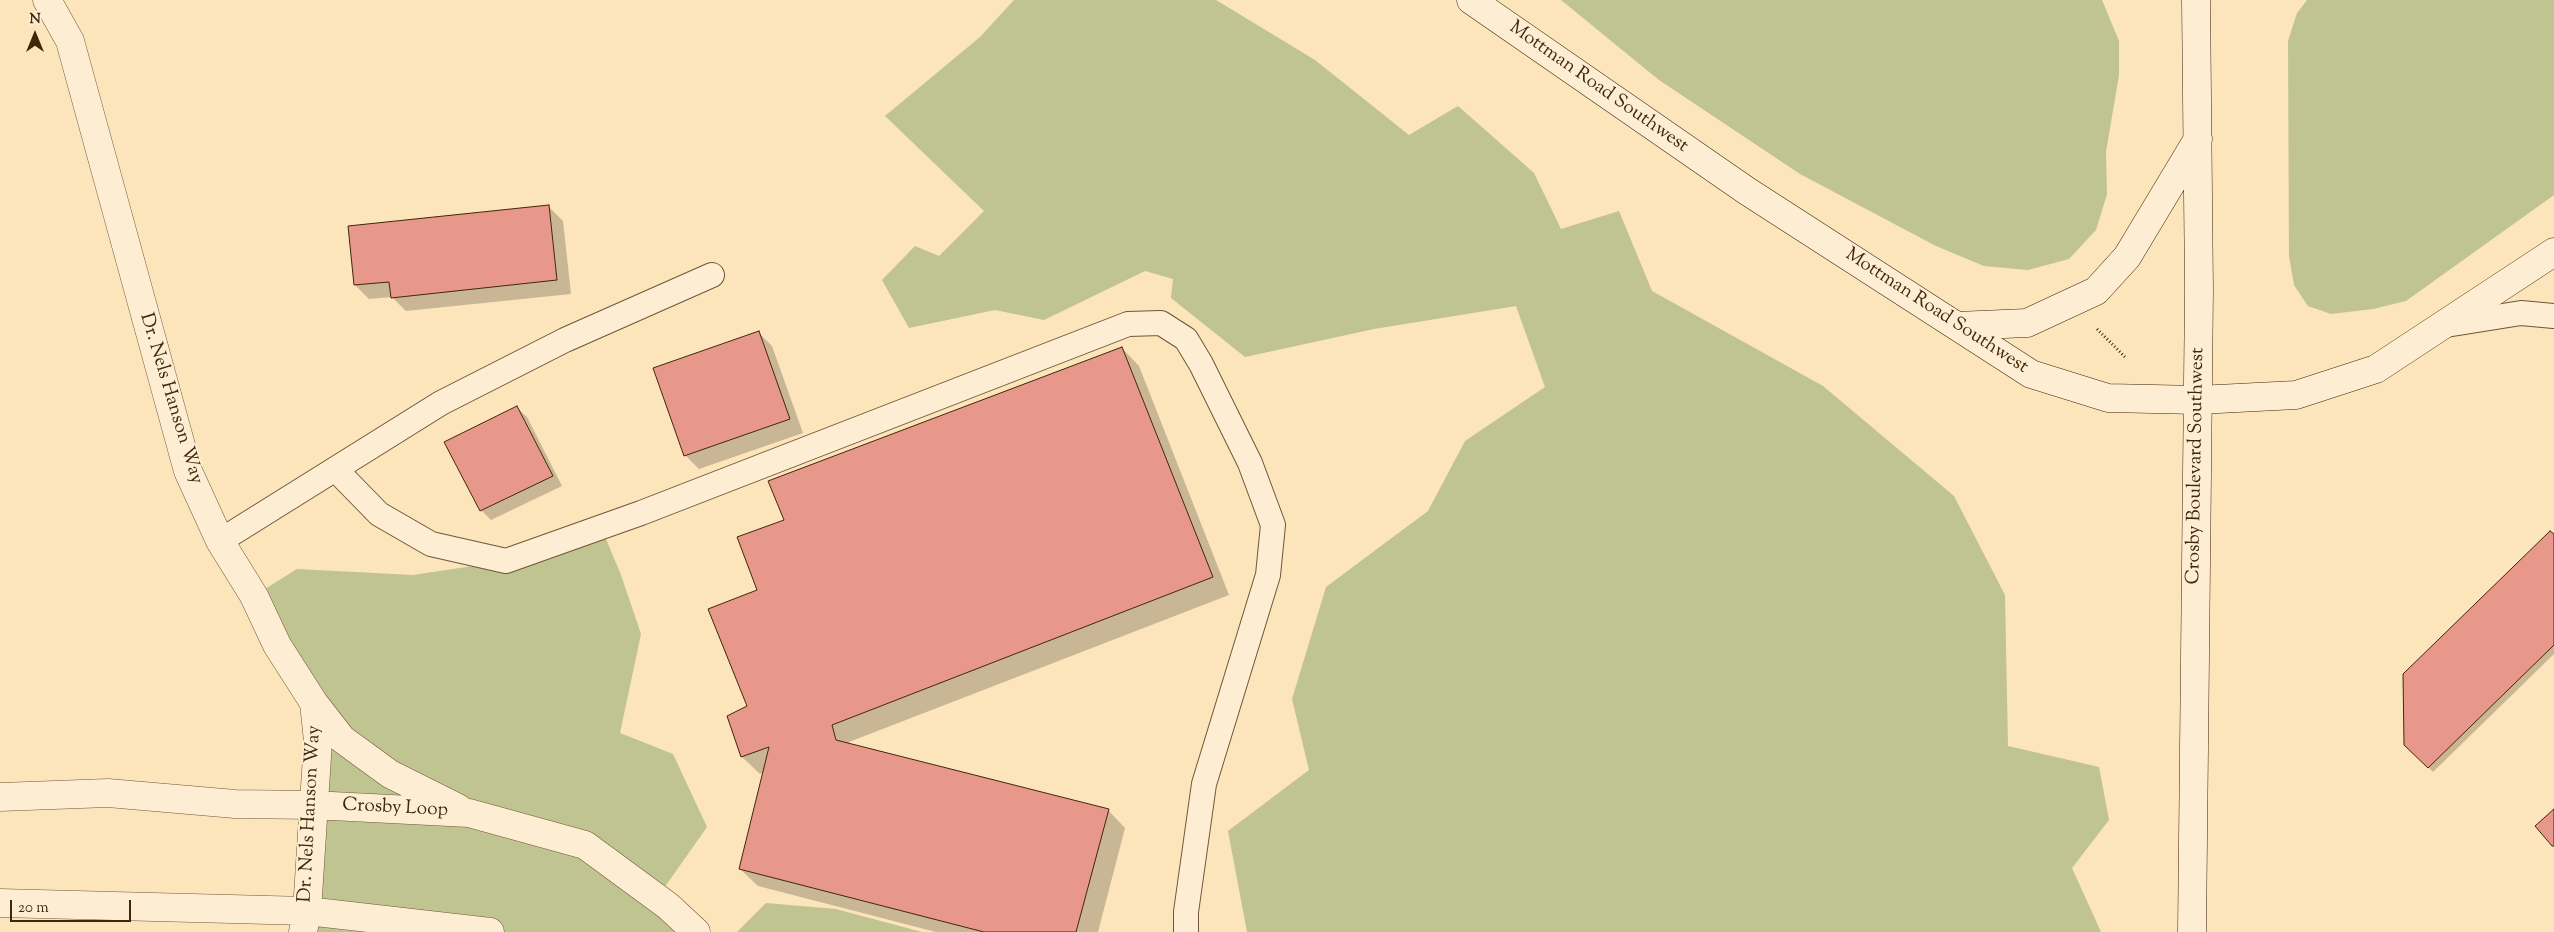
<!DOCTYPE html>
<html>
<head>
<meta charset="utf-8">
<style>
	body { margin:0 }
	#map { position:relative; width:2554px; height:932px; overflow:hidden; background:#fce4bb; font-family:"Sorts Mill Goudy",serif }
	canvas { display:block }
	.north { position:absolute; left:10px; top:10px; width:50px; height:50px; -webkit-text-stroke:4px #fdedd3; paint-order:stroke; rotate:0deg; font-size:14px; font-weight:700; line-height:20px; text-align:center; color:#41260a }
	.north::after { content:''; display:block; margin:auto; width:18px; height:22px; background:#41260a; clip-path:polygon(50% 0,100% 100%,50% 72%,0 100%) }
	.scale { position:absolute; left:10px; top:900px; width:121px; height:22px; box-sizing:border-box; border:2px solid #41260a; border-top:0; padding-left:6px; font-size:15px; line-height:18px; white-space:nowrap; color:#41260a; -webkit-text-stroke:4px #fdedd3; paint-order:stroke }
</style>
</head>
<body>
<div id="map">
<canvas width="2554" height="932"></canvas>
<div class="north">N</div>
<div class="scale">20 m</div>
</div>
<script>
const context = document.querySelector('canvas').getContext('2d');
context.lineJoin = 'round';
function fillPath(path, color) {
  context.fillStyle = color;
  context.fill(path, 'evenodd');
}
function toPath(rows) {
  const path = new Path2D();
  for (const r of rows) {
    path.moveTo(r[0], r[1]);
    for (let i = 2; i < r.length; i += 2) path.lineTo(r[i], r[i + 1]);
  }
  return path;
}
function strokePath(path, color, width, dash) {
  context.strokeStyle = color;
  context.lineWidth = width;
  context.lineCap = dash ? 'butt' : 'round';
  context.setLineDash(dash || []);
  context.stroke(path);
}
function label(font, color, halo, rows, align = 'center') {
  context.font = font + ' "Sorts Mill Goudy",serif';
  context.lineWidth = 4;
  context.setLineDash([]);
  context.textBaseline = 'middle';
  context.strokeStyle = halo;
  context.fillStyle = color;
  for (const [text, x, y, turn = 0] of rows) {
    context.save();
    context.translate(x, y);
    context.rotate((+turn || 0) * Math.PI / 180);
    context.textAlign = isNaN(turn) ? turn : align;
    if (halo) context.strokeText(text, 0, 0);
    context.fillText(text, 0, 0);
    context.restore();
  }
}
fillPath(toPath([
	[1014,0,1216,0,1315,60,1409,135,1458,106,1534,173,1561,229,1619,211,1652,291,1823,386,1954,496,2005,595,2008,746,2099,767,2109,820,2072,868,2101,932,1247,932,1228,831,1309,770,1292,699,1326,587,1428,511,1465,441,1545,387,1516,306,1374,329,1245,357,1171,298,1173,279,1145,271,1044,320,995,310,909,328,882,280,915,246,939,256,984,211,885,116,980,37],
	[1561,0,2102,0,2119,41,2119,75,2106,152,2107,194,2096,230,2069,259,2028,270,1984,266,1936,246,1800,174,1659,80],
	[2307,0,2554,0,2554,195,2406,301,2373,309,2331,314,2308,306,2294,285,2289,256,2288,41,2297,13],
	[601,527,621,575,641,634,620,733,673,754,707,827,657,898,696,932,303,932,318,741,254,596,297,569,413,575,506,561],
	[766,903,836,909,922,932,737,932]
]), '#bfc490');
fillPath(toPath([
	[549,207,563,221,571,294,406,311,392,297,369,299,355,285,349,227],
	[758,332,772,346,803,433,699,469,685,455],
	[1122,348,1139,366,1229,595,849,742,849,744,1108,810,1125,828,1098,932,936,932,758,886,740,869,764,772,760,774,742,757,728,716,749,707,758,590,786,521],
	[517,408,527,417,562,486,491,520,481,510],
	[2554,536,2554,654,2433,772,2406,744]
]), '#0003');
const building = toPath([
	[549,205,557,280,391,298,389,282,354,285,348,226,549,205],
	[759,331,790,419,684,456,653,368,759,331],
	[1122,347,1213,577,832,725,836,740,1109,809,1076,932,984,932,739,869,769,747,741,757,727,716,747,706,708,609,757,590,737,537,784,520,768,481,1122,347],
	[517,406,553,476,480,511,444,442,517,406],
	[2550,531,2554,534,2554,645,2428,768,2404,745,2403,674,2550,531],
	[2554,809,2554,846,2552,846,2535,826,2554,809]
]);
fillPath(building, '#e7988b');
strokePath(building, '#41260a', 1);
const lane = toPath([
	[2446,325,2521,313,2554,316],
	[336,470,379,514,431,544,506,561,641,513,1128,324,1161,323,1186,339,1201,364,1250,463,1273,525,1268,575,1204,784,1186,912,1186,932],
	[220,541,441,403,565,340,712,275]
]);
const street = toPath([
	[47,0,70,41,188,471,220,541,254,596,277,645,314,703,318,741,307,911,303,932],
	[314,703,342,739,390,774,458,808],
	[0,797,108,793,235,804,312,805,469,813,585,845,668,906,696,932],
	[0,903,307,911,490,932]
]);
const secondary = toPath([
	[1471,0,1747,191,2031,374,2108,398,2198,400,2296,395,2376,369,2554,252],
	[1957,326,2027,323,2096,291,2127,257,2198,139],
	[2192,932,2199,290,2196,0]
]);
strokePath(lane, '#705636', 26);
strokePath(street, '#705636', 29);
strokePath(secondary, '#41260a', 29);
strokePath(toPath([
	[2097,329,2125,357]
]), '#41260a', 3, [1, 2.5]);
strokePath(lane, '#fdedd3', 24);
strokePath(street, '#fdedd3', 28);
strokePath(secondary, '#fdedd3', 28);
label('19px', '#41260a', '#fdedd3', [
	["Mottman Road Southwest",1598,88,35],
	["Mottman Road Southwest",1936,312,33],
	["Dr. Nels Hanson Way",170,399,73],
	["Crosby Boulevard Southwest",2197,466,-89],
	["Crosby Loop",395,809,3],
	["Dr. Nels Hanson Way",311,814,-87]
]);
</script>
</body>
</html>
